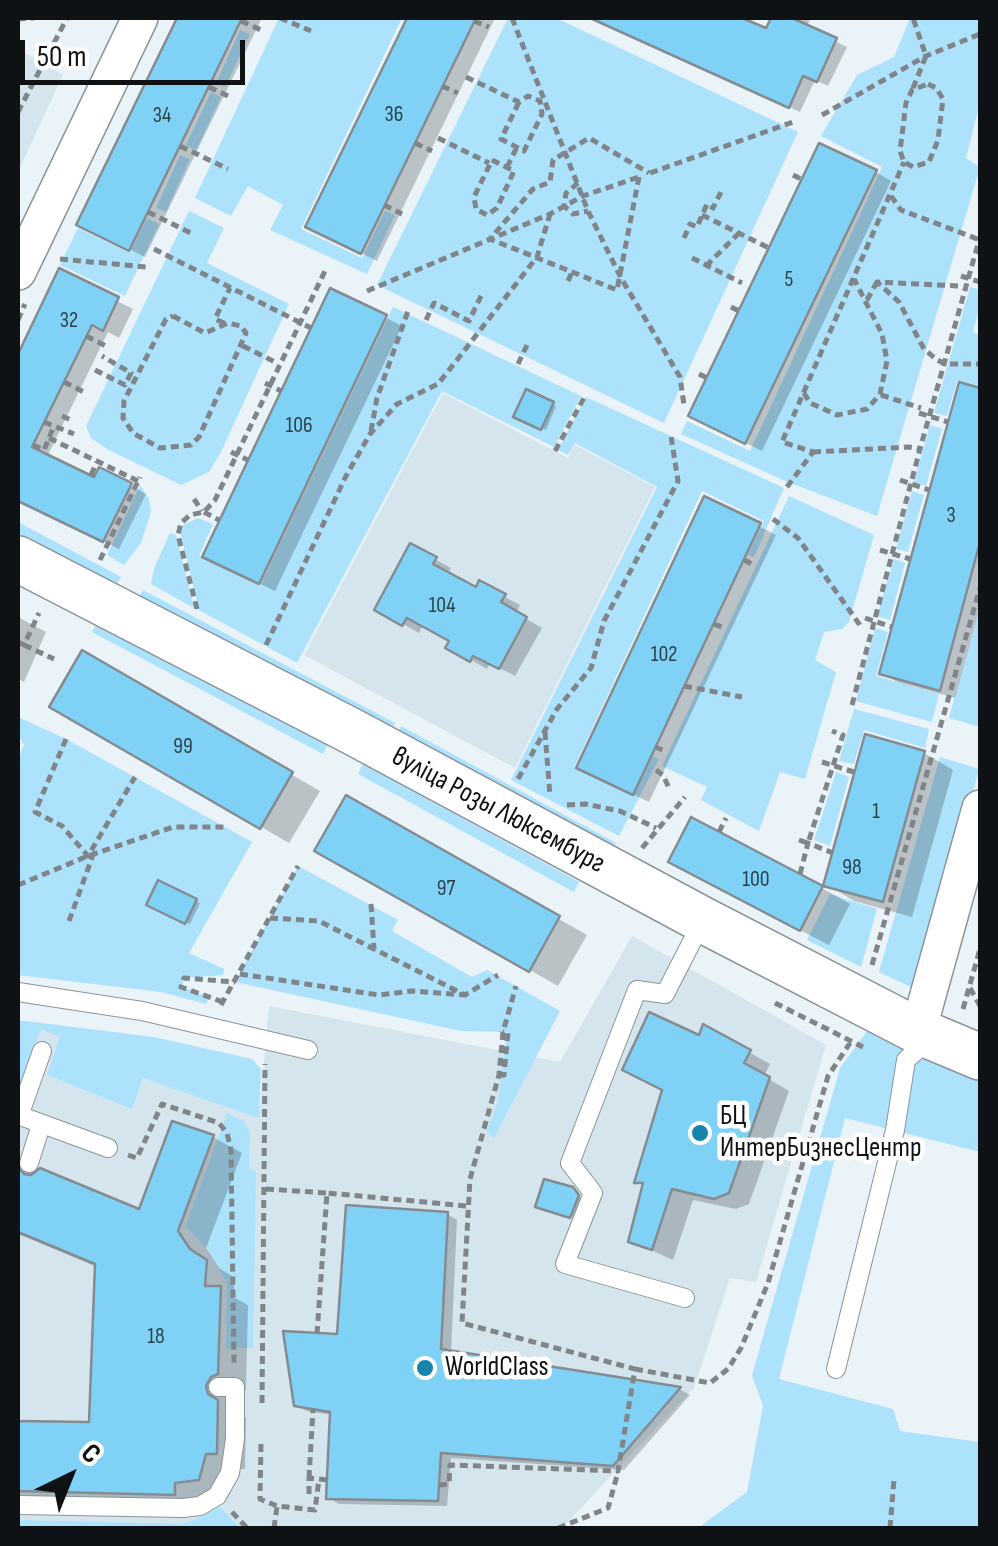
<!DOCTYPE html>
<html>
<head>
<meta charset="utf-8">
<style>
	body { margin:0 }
	#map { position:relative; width:998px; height:1546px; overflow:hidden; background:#eaf3f8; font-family:"Sofia Sans Condensed",sans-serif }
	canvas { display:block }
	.frame { position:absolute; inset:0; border:20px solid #0f1214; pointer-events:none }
	.north { position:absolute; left:20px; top:1426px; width:100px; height:100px; -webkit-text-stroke:8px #fff; paint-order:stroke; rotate:43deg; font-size:28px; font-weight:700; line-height:40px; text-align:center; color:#0f1214 }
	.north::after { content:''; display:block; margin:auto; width:35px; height:45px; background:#0f1214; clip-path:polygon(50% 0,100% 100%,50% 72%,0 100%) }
	.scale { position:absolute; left:20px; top:40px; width:225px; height:45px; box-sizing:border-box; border:5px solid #0f1214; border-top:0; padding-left:12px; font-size:30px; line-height:35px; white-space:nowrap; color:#0f1214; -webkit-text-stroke:8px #fff; paint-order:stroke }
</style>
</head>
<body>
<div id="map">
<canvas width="998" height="1546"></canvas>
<div class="frame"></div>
<div class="north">С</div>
<div class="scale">50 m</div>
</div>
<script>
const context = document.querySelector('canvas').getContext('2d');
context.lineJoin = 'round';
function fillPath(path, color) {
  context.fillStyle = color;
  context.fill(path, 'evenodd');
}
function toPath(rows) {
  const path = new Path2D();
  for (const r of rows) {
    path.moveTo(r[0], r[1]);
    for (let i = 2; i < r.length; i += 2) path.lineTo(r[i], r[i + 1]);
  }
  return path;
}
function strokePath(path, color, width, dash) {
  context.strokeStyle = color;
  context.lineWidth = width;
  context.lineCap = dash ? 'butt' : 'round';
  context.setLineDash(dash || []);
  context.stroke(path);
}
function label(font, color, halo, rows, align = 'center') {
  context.font = font + ' "Sofia Sans Condensed",sans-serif';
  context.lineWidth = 9;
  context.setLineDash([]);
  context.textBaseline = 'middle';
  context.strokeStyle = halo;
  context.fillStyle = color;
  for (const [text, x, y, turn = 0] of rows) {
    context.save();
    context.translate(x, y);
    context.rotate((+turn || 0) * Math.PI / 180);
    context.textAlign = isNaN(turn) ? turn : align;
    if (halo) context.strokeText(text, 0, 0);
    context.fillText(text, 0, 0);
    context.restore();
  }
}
fillPath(toPath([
	[18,49,63,75,18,172],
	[443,393,568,458,575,445,655,487,515,768,304,655],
	[632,936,826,1045,756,1282,730,1278,694,1388,562,1528,18,1528,18,1029,41,1028,260,1106,269,1006,560,1062]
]), '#d5e5ee');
fillPath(toPath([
	[279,18,402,18,301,229,362,258,385,211,395,215,367,274,270,230,283,205,248,186,231,216,195,198],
	[508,18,556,18,798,132,664,423,377,285],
	[910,18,980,18,980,103,966,158,980,167,877,516,790,483,681,434,687,421,750,451,882,167,821,136,857,75,894,57],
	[240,30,250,34,225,87,216,83],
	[211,92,221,97,196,150,186,145],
	[180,155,190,159,166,212,156,208],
	[189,211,224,228,207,263,289,304,221,452,209,472,181,485,107,449,91,438,86,426],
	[147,218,159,224,125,296,60,265,78,228,130,253],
	[970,287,980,290,980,306,973,332,980,335,980,387,957,381,947,416,934,413],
	[393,307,581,396,554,447,442,391,297,663,199,610,181,535,183,525,198,518,213,524,199,556,260,586],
	[586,397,784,488,754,557,748,555,764,521,702,491,574,768,633,796,653,756,659,759,619,836,511,780,657,487,575,443,568,455,558,450],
	[930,425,942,429,926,486,914,482],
	[140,485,149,499,151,512,141,543,124,565,107,555],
	[912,491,924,495,908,552,896,549],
	[789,496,874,535,849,622,842,629,824,632,815,660,836,672,805,779,780,772,759,831,701,800,707,787,662,766],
	[18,522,121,577,115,588,18,536],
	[170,533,176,535,194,608,151,584,155,566],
	[894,559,905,563,890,620,877,616],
	[143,590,395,723,389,734,137,601],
	[980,607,980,727,949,718],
	[97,622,328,744,323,754,92,632],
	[875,628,888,632,876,676,939,694,932,722,856,701],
	[854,709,929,729,925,748,864,730,854,764,839,761],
	[18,717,66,739,252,842,189,953,224,969,223,975,184,978,182,987,209,997,206,1004,161,992,18,975,18,760,24,745,18,735],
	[401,726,616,843,610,853,395,738],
	[940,757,979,769,923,980,911,987,879,972],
	[363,764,579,882,574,892,358,774],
	[836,772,849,777,830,846,814,840],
	[298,866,398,920,392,931,472,977,487,970,560,1011,494,1138,487,1131,498,1101,507,1032,461,1031,235,982],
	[830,894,877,909,861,967,807,940],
	[876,1019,980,1068,980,1152,845,1118,779,1379,893,1409,900,1431,980,1442,980,1528,698,1528,747,1492,763,1406,752,1375,840,1068],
	[18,1020,154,1037,252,1059,261,1069,259,1118,143,1078,132,1109,47,1075,60,1037,41,1029,18,1088],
	[227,1113,243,1121,250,1131,249,1169,256,1171,253,1348,226,1348,227,1283,207,1249,186,1226],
	[220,1507,240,1528,18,1528,18,1520,179,1524,192,1521]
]), '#ace2fc');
fillPath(toPath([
	[180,18,262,18,145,257,80,224],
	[409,18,495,18,377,261,308,226],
	[593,18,735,18,767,32,773,18,811,18,806,27,847,47,828,86,815,80,800,112],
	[876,172,891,181,762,451,707,424],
	[60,272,133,309,119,338,108,332,47,457,95,480,130,485,146,494,119,549,18,499,18,360],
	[332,291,402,326,275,591,221,565],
	[961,385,980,391,980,607,955,698,897,682,882,673],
	[528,392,556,406,546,430,516,416],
	[705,499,776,535,649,802,594,776],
	[411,546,451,568,448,574,477,590,480,584,520,605,516,613,542,628,515,676,490,663,487,669,464,656,452,641,423,625,419,633,377,609],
	[18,617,46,632,24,682,18,679],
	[83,654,320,791,289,843,52,706],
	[924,753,953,770,912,917,854,901,826,884],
	[347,799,587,935,558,986,318,850],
	[699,878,822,888,850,904,829,945],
	[160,883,200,903,190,924,149,904],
	[704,1027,770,1064,764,1076,789,1091,749,1204,736,1209,693,1200,673,1260,631,1241,645,1186,637,1181],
	[173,1124,213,1137,242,1153,206,1248,219,1268,235,1278,233,1297,248,1305,246,1390,240,1392,236,1413,246,1418,245,1469,234,1469,203,1510,18,1506,18,1423,92,1425,97,1267,18,1234,18,1161,38,1173,141,1213],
	[572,1190,582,1199,575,1218,542,1208],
	[447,1214,457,1220,451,1353,681,1390,690,1395,624,1470,451,1458,447,1506,339,1504,329,1498,333,1415,307,1411,296,1405,339,1337]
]), '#0003');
const building = toPath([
	[177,18,242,18,129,251,76,225,177,18],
	[407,18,476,18,361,254,305,227,407,18],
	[590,18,742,18,766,28,771,18,792,18,837,38,817,82,803,76,789,108,590,18],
	[819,143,877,170,745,444,688,416,819,143],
	[59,268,119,297,103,331,92,325,32,447,94,477,99,467,132,483,103,542,18,501,18,354,59,268],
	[330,288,387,315,259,584,202,557,330,288],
	[959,382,980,388,980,542,940,691,879,674,959,382],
	[526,389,554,402,541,430,513,417,526,389],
	[704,496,761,523,633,795,576,768,704,496],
	[410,543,437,557,433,564,476,587,479,580,506,594,501,602,527,617,499,669,473,656,470,662,445,648,449,641,407,618,402,626,374,610,410,543],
	[82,650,293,772,260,829,49,707,82,650],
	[865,734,925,751,883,902,823,886,865,734],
	[346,795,560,916,529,972,314,851,346,795],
	[691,817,823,886,800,931,668,862,691,817],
	[158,880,197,899,185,924,146,905,158,880],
	[649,1012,699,1035,703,1024,751,1050,744,1063,770,1077,729,1193,714,1199,672,1189,652,1250,628,1242,643,1183,634,1183,662,1090,622,1070,649,1012],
	[172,1121,214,1135,178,1231,190,1249,207,1260,205,1286,221,1286,218,1374,211,1377,206,1386,208,1394,218,1400,217,1454,206,1454,199,1480,175,1483,175,1495,18,1491,18,1421,89,1422,95,1264,18,1232,18,1167,24,1174,31,1175,40,1168,139,1209,172,1121],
	[544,1179,573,1187,579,1195,570,1218,535,1207,544,1179],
	[346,1205,448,1212,441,1349,681,1387,613,1466,441,1453,438,1501,326,1499,330,1412,294,1406,283,1331,337,1334,346,1205]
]);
fillPath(building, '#80d1f6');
strokePath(building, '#848c91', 2.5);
const service = toPath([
	[18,992,142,1011,308,1050],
	[18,1115,108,1148],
	[19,1116,42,1051],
	[29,1163,41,1125],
	[685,1298,565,1264,593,1193,570,1163,637,990,665,994,703,920],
	[836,1369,895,1130,906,1060,928,1040],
	[18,1505,183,1508,200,1506,217,1496,230,1473,235,1439,235,1387,218,1387]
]);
const minor = toPath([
	[18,272,140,18],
	[918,1031,980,808]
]);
const tertiary = toPath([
	[18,559,353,732,703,920,918,1031,980,1057]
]);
strokePath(service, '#8b9499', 20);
strokePath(minor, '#8b9499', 38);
strokePath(tertiary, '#8b9499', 48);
strokePath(toPath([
	[280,18,311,31],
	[512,18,588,211,621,278,680,377,684,405],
	[18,19,34,18],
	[241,21,261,30],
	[474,21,489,27],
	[466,77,519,102,528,96,540,101,542,114,524,151,501,139,519,102],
	[928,84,936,88,943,99,938,140,929,162,913,167,904,162,900,151,906,103,912,90,928,84],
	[442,86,458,93],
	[209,87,228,96],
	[913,88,926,56,913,18],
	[18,112,67,18],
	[822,115,926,56,980,34],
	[438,138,489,163],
	[415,143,432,151],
	[180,146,228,169],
	[492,160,514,171,497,208,487,215,476,209,474,197,492,160],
	[507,167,517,147],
	[650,173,793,122],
	[793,175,801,179],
	[639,177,617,290,490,239,533,189,550,182,553,160,589,138,649,173],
	[578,183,566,193,564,206,573,214,588,211],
	[891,196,901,210,980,240],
	[384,205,402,214],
	[148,212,193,234],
	[702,215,769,248],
	[684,238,690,224,697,227,707,204,713,208,721,192],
	[154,249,311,328],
	[692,258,742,283],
	[60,259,146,267],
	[706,266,739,233],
	[961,276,980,282],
	[568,281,572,272],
	[958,286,877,282,899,302,924,349,937,360,946,364,980,364],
	[367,291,550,214,583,196,639,177],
	[867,300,877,282],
	[731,307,739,311],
	[173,316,205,333,228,323,241,326,246,333,199,437,191,445,160,448,133,433,123,418,124,401,166,319,173,316],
	[18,320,25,304],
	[426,320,434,303,469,321,482,294],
	[224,323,215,319,230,288],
	[86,336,106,346],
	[243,346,275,362],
	[518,364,527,345],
	[95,370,125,385,131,373,102,356],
	[699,374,707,378],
	[64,382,84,392],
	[265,383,281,391],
	[804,393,810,403,837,415,867,409,880,394,887,361,882,334,854,279],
	[881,395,921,408],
	[919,413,948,422],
	[62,416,73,421],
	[44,422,74,434],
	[371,431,377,398,408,311],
	[49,438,138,481],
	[33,445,44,450,54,426],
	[555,451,585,396],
	[231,452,248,460],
	[813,452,909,447,920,449],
	[91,475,97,462],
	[900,480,929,490],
	[787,487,813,452,782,442,904,162],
	[194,499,202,511],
	[204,512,219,520],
	[773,519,798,538,862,628],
	[880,550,910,559],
	[100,560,140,477],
	[744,560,752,564],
	[197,609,178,535,181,523,190,515,204,512,215,500,325,271],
	[865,618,892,627],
	[714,624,722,627],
	[18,642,24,645,39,613],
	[24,645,54,659],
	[266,645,346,476,370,434,397,404,438,384,453,365,537,257,550,214],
	[684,686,742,697],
	[852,705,920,449,980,237],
	[545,732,550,796],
	[66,739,35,812,62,826,88,856,135,777],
	[655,747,665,751],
	[822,762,854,772],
	[656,770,663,775,669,788],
	[518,779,557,709,591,668,604,621,678,481,671,436],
	[567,805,585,804,620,811,656,828],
	[719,832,726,818],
	[799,840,808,843,843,735,832,731],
	[642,848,685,797],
	[800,874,808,843,833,853],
	[18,885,88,856,173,827,225,827],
	[371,904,374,949,465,995,498,975],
	[270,918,319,921,374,949],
	[69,921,93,855],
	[872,965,980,588],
	[240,974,379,995,412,991,465,995],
	[970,988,980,1006],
	[223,1002,181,987,184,978,235,982],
	[775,1003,863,1047],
	[221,1005,298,866],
	[963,1009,980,949],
	[499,1075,504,1075,508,1032,503,1032],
	[128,1155,137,1158,162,1104,219,1123,227,1133,231,1150,234,1364],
	[266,1189,327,1193],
	[317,1334,327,1193,467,1206],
	[635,1369,710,1383,728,1369,741,1348,768,1283,828,1076,850,1043],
	[262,1403,265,1064],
	[261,1444,260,1499,277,1506,315,1510,319,1479,327,1480],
	[309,1478,313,1409],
	[439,1485,449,1484,450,1465,618,1471,635,1369,462,1323,470,1179,499,1075,503,1032,516,986],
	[309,1494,309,1478,319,1479],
	[232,1512,247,1528],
	[274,1528,277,1507],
	[558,1528,608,1508,618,1472],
	[890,1528,894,1479]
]), '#7f8589', 5, [8, 5]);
strokePath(service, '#fff', 18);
strokePath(minor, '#fff', 35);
strokePath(tertiary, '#fff', 45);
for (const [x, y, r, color] of [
	[700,1133,10,"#1784ac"],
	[425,1368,10,"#1784ac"]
]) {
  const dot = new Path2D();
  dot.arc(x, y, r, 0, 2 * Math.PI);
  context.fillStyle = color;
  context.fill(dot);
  strokePath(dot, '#fff', 4);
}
label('22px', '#2b424c', null, [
	["36",394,115],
	["34",162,116],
	["5",789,280],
	["32",69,321],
	["106",299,426],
	["3",951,516],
	["104",442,606],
	["102",664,655],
	["99",183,747],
	["1",876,812],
	["98",852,868],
	["100",756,880],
	["97",446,889],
	["18",156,1337]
]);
label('28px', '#0f1214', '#fff', [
	["вуліца Розы Люксембург",498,811,28]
]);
label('28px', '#0f1214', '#fff', [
	["БЦ",720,1117],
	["ИнтерБизнесЦентр",720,1149],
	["WorldClass",445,1368]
], 'left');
</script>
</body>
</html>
